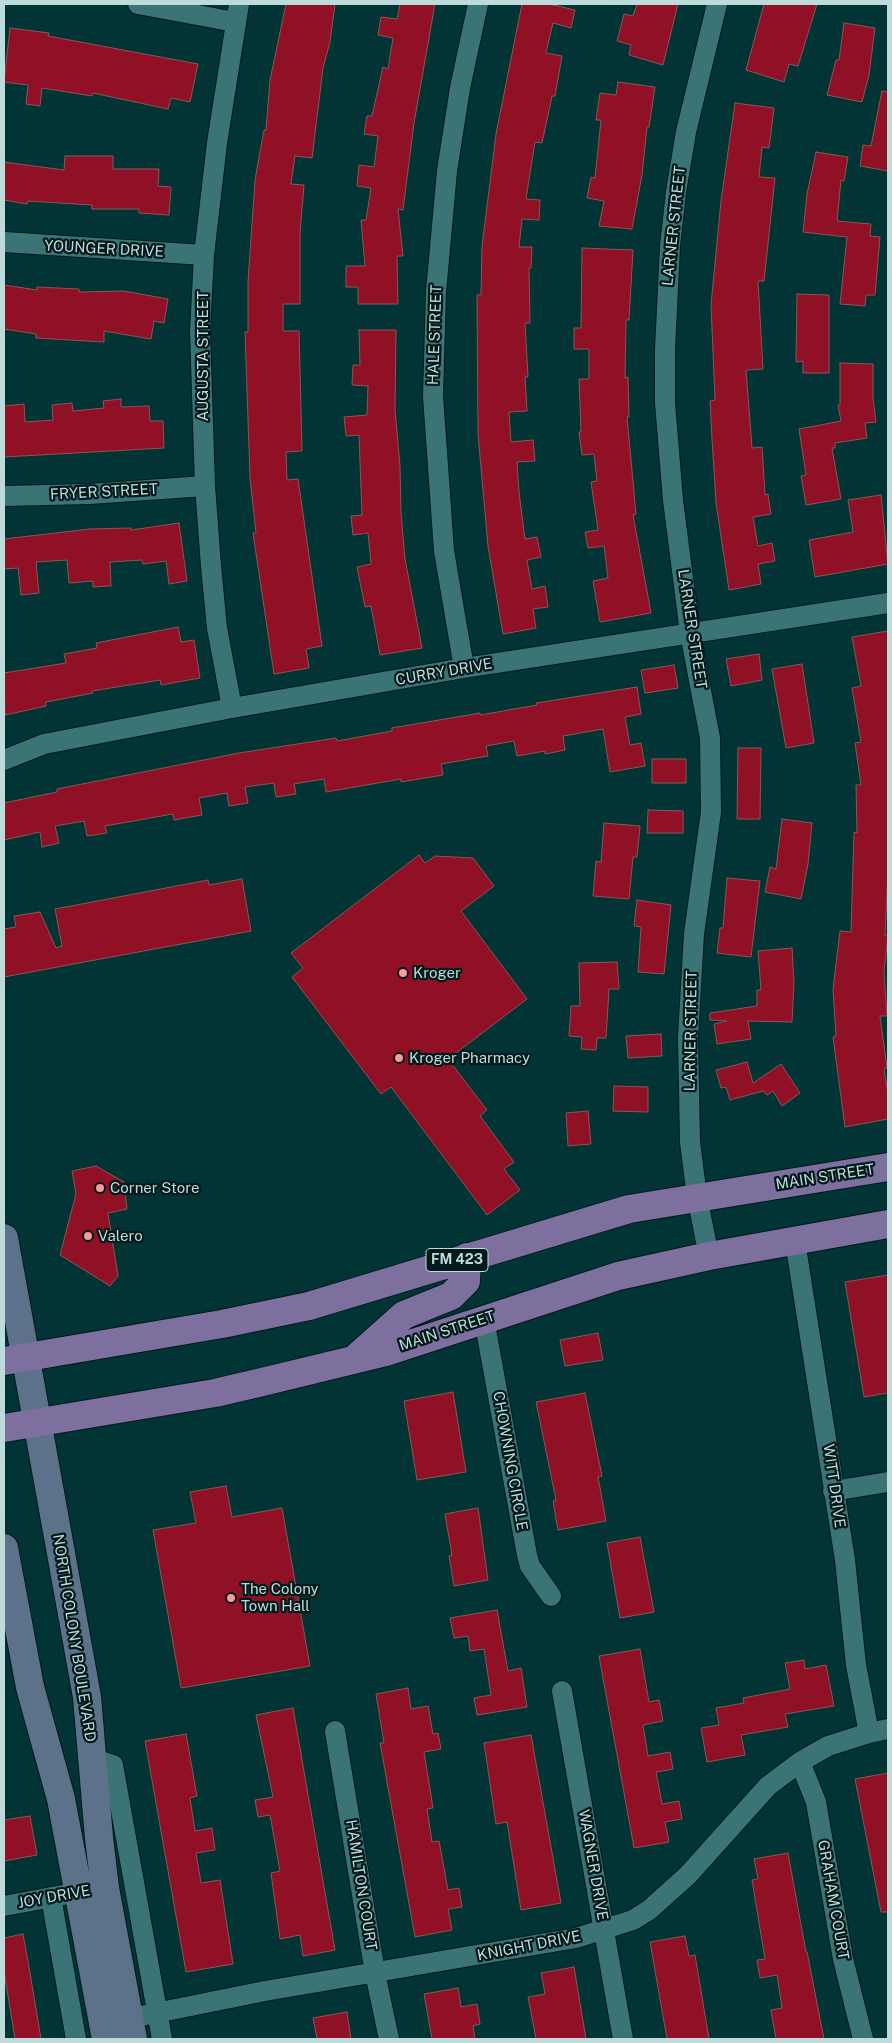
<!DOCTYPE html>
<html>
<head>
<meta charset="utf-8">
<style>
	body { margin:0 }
	#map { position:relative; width:892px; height:2043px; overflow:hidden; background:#023436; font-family:"Public Sans",sans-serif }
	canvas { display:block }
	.frame { position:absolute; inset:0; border:5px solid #bedbdc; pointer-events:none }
</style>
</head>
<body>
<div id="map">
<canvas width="892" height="2043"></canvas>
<div class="frame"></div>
</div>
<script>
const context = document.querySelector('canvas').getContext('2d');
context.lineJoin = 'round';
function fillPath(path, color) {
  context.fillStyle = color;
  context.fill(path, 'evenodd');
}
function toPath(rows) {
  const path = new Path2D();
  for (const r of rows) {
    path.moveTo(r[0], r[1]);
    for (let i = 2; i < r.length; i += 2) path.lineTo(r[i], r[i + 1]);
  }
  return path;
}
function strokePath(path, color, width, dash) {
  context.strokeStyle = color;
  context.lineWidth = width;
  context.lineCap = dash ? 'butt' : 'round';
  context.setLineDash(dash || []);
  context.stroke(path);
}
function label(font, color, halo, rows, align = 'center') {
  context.font = font + ' "Public Sans",sans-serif';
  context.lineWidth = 4.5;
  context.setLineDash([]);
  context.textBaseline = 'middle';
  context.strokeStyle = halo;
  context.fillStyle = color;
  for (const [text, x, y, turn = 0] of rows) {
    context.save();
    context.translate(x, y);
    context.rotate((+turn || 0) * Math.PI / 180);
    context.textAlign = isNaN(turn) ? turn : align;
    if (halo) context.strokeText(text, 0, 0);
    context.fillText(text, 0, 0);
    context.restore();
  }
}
const building = toPath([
	[286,4,335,4,330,42,323,68,312,158,295,156,291,184,304,185,300,233,300,304,283,304,283,331,299,331,302,451,286,452,287,480,298,479,322,646,306,649,309,668,274,674,253,533,256,533,250,478,245,332,248,332,248,282,255,180,264,130,266,130,270,80,286,4],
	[400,4,435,4,414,123,403,210,398,209,403,256,397,256,398,304,358,304,358,287,346,287,346,266,365,266,361,220,366,220,371,188,357,186,359,165,374,167,378,136,364,134,367,116,372,116,383,67,388,69,393,38,378,35,381,17,397,19,400,4],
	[522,4,549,4,575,10,571,28,553,23,546,53,562,56,555,96,552,96,542,143,535,142,526,199,540,200,539,220,522,219,519,247,532,247,531,268,529,268,530,323,525,323,528,377,525,377,527,411,509,412,511,442,533,440,535,461,517,462,519,492,525,539,537,537,541,557,527,560,532,589,545,586,548,607,533,609,536,628,503,634,488,546,478,434,477,295,481,295,482,246,496,134,522,4],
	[637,4,678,4,663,65,629,55,631,45,617,41,624,14,633,16,637,4],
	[764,4,817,4,798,66,789,64,784,82,746,70,764,4],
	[844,23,875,28,869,75,862,102,827,95,836,60,839,60,844,23],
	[10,28,49,33,48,36,198,64,190,102,171,98,168,109,93,93,92,96,42,88,40,106,26,104,28,85,4,82,10,28],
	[618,82,655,87,649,127,647,127,642,175,632,229,599,226,604,201,587,198,591,177,595,178,601,120,596,120,600,93,616,95,618,82],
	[882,91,888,92,888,171,860,166,863,145,871,146,882,91],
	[735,103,774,108,769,148,762,147,759,177,775,178,764,281,758,281,763,369,746,370,752,448,762,447,765,495,768,494,771,514,753,517,758,546,772,543,775,561,758,564,761,584,729,590,716,503,712,439,710,401,715,400,711,305,721,201,735,103],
	[816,152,848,157,844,181,841,180,837,221,871,224,870,236,880,237,875,295,866,295,865,306,840,304,847,237,803,232,807,194,816,152],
	[65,156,113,156,113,169,159,169,158,186,171,187,169,215,139,213,139,209,92,209,92,205,28,201,27,204,4,200,4,162,64,170,65,156],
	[582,248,633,250,629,320,626,320,625,378,628,377,629,417,627,417,636,514,633,515,651,613,600,622,593,581,608,578,604,546,588,548,585,532,598,530,591,482,597,481,594,454,582,455,579,432,581,432,579,379,589,379,589,349,574,349,574,328,581,328,582,248],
	[4,285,37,290,37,287,79,289,79,292,124,291,168,299,164,323,154,321,151,339,104,331,104,342,36,338,36,334,4,329,4,285],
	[797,294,829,295,829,373,803,373,803,361,796,362,797,294],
	[359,330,396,330,395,410,400,466,401,512,405,559,422,648,380,655,371,606,365,607,357,567,371,564,368,533,353,535,351,516,362,515,359,435,346,436,344,417,367,415,368,386,352,385,353,365,360,365,359,330],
	[840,363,873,364,873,398,876,422,865,423,867,438,835,443,835,448,832,448,841,499,806,505,801,476,806,475,799,429,841,421,838,405,840,405,840,363],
	[121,399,121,407,149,406,150,421,163,421,164,448,4,457,4,406,24,404,25,422,53,420,52,405,72,403,73,411,104,408,103,401,121,399],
	[881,495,888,564,815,577,809,540,853,532,848,500,881,495],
	[179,523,187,581,169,584,166,561,143,564,142,560,110,562,111,586,93,587,93,581,69,583,67,560,36,562,39,593,21,595,18,568,4,569,4,539,90,529,131,528,131,530,179,523],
	[178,627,181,642,194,640,200,678,161,685,160,680,92,691,93,693,46,702,46,706,5,715,4,673,66,663,64,654,97,648,96,643,178,627],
	[888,631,888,873,885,935,888,935,884,972,887,1016,880,1016,887,1068,884,1069,888,1094,888,1119,845,1127,833,1037,836,1036,833,989,840,931,851,932,854,832,857,833,856,785,861,785,855,743,861,742,852,688,861,686,852,637,888,631],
	[759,654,762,680,731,686,726,659,759,654],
	[802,664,814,743,786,748,772,669,802,664],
	[674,665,678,688,645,693,641,670,674,665],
	[637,687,641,714,625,717,630,745,641,743,645,766,610,772,603,729,563,736,565,750,545,754,545,751,517,756,514,741,486,746,488,756,441,764,443,775,401,782,401,779,326,792,324,779,294,784,296,794,276,797,274,783,245,787,248,803,229,806,227,793,199,798,202,815,174,820,173,814,105,826,107,833,87,836,84,821,55,826,59,843,42,847,40,832,4,840,4,803,57,792,57,789,239,753,336,738,337,741,392,731,392,728,480,713,480,715,537,705,536,703,637,687],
	[738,748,761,748,760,819,737,819,738,748],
	[652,759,686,759,686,783,652,783,652,759],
	[648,810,683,811,683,833,647,833,648,810],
	[782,819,812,823,808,864,801,899,765,892,770,867,776,869,782,819],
	[604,823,640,826,637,857,633,857,629,899,593,896,596,861,601,862,604,823],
	[419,855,425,863,435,856,473,858,494,886,461,911,527,999,448,1059,487,1110,480,1116,514,1162,504,1169,520,1190,487,1215,391,1087,381,1094,292,977,303,968,291,953,419,855],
	[727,878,760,881,751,957,717,953,720,928,723,928,727,878],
	[242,879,251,931,4,977,4,929,16,927,14,916,40,912,56,948,62,946,55,909,208,880,209,885,242,879],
	[637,900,671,905,664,974,638,972,641,927,634,926,637,900],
	[792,948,794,982,792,1022,748,1021,751,1039,717,1044,714,1024,727,1021,710,1020,710,1013,757,1006,757,990,761,990,758,951,792,948],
	[617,962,619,989,609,989,606,1038,597,1038,596,1050,581,1049,582,1037,569,1036,571,1006,580,1006,579,963,617,962],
	[661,1034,662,1056,628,1058,626,1036,661,1034],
	[747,1062,753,1083,781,1064,800,1093,782,1106,773,1091,767,1095,763,1091,730,1100,726,1087,721,1088,716,1070,747,1062],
	[614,1086,648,1087,648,1112,613,1111,614,1086],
	[588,1111,591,1144,568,1146,566,1113,588,1111],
	[96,1166,124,1182,127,1209,108,1213,118,1276,110,1286,60,1255,76,1194,72,1171,96,1166],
	[888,1275,888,1393,864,1397,845,1282,888,1275],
	[598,1333,603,1360,565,1366,560,1340,598,1333],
	[453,1392,466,1472,417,1480,404,1401,453,1392],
	[585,1393,602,1476,598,1477,606,1521,558,1530,553,1501,556,1500,536,1402,585,1393],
	[226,1486,232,1517,282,1508,310,1666,181,1688,153,1530,196,1523,190,1492,226,1486],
	[478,1508,488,1580,454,1586,449,1556,452,1555,445,1514,478,1508],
	[640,1537,654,1612,620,1618,607,1543,640,1537],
	[497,1610,508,1671,521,1668,527,1707,477,1715,474,1698,491,1695,484,1649,470,1651,468,1636,454,1638,450,1618,497,1610],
	[640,1649,649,1702,659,1700,663,1721,643,1725,648,1756,670,1752,673,1769,656,1772,662,1804,679,1801,682,1819,665,1822,669,1842,634,1848,599,1656,640,1649],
	[804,1660,805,1669,826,1665,834,1706,785,1714,788,1727,741,1735,745,1755,707,1762,701,1728,719,1725,716,1708,744,1703,743,1698,790,1689,785,1663,804,1660],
	[408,1688,411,1709,428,1706,433,1734,438,1733,441,1749,424,1752,433,1808,427,1809,432,1842,439,1841,448,1890,459,1888,462,1907,448,1909,452,1930,415,1937,380,1743,384,1743,376,1694,408,1688],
	[293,1708,335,1950,303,1956,300,1935,280,1939,271,1873,280,1871,270,1815,258,1817,255,1800,273,1797,256,1715,293,1708],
	[186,1734,197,1796,190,1798,195,1831,212,1828,215,1850,196,1853,201,1883,220,1880,233,1964,186,1972,145,1741,186,1734],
	[531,1735,561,1903,521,1910,507,1822,496,1824,484,1743,531,1735],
	[888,1773,888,1912,881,1912,855,1779,888,1773],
	[30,1816,37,1855,4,1861,4,1820,30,1816],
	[788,1853,806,1952,807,1952,824,2039,776,2039,771,2010,782,2008,777,1975,760,1978,757,1960,765,1959,752,1880,758,1879,754,1859,788,1853],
	[23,1934,30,1973,41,2039,15,2039,4,1971,4,1938,23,1934],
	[685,1936,689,1956,695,1955,709,2039,667,2039,650,1942,685,1936],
	[574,1967,586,2039,536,2039,528,1997,545,1994,541,1973,574,1967],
	[458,1988,461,2007,477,2004,480,2024,473,2026,475,2039,432,2039,424,1994,458,1988],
	[347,2012,351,2039,317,2039,313,2018,347,2012]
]);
fillPath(building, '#901126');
strokePath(building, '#865858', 1);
const street = toPath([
	[138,4,235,22],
	[4,242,204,255],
	[4,496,89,494,205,486],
	[464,668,444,551,433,396,436,292,447,171,460,88,478,4],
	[232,708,217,628,211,566,205,486,200,331,204,255,217,143,239,4],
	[4,760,44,744,232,708,464,668,888,603],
	[795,1241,845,1560,856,1665,869,1733],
	[709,1256,697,1197,690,1142,688,1037,694,934,711,812,710,738,690,633,673,500,665,403,665,350,670,246,676,192,686,132,717,4],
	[484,1319,527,1555,530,1566,551,1596],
	[833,1491,888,1482],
	[562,1691,623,2039],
	[335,1731,375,1973,389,2039],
	[94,1759,113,1765,162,2039],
	[800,1762,816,1802,843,1959,863,2039],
	[51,1897,76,2039],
	[4,1906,63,1895],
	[116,2021,265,1991,576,1938,633,1920,649,1910,688,1875,768,1786,800,1762,828,1746,869,1733,888,1729]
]);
const secondary = toPath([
	[4,1238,87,1697,99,1838,105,1888,133,2039],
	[4,1548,30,1687,61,1799,106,2039]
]);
const primary = toPath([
	[358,1356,404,1315,451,1296,466,1281,467,1257],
	[4,1361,222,1324,309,1306,629,1209,888,1167],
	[4,1428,215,1393,258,1383,386,1352,618,1276,709,1256,888,1224]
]);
strokePath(street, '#001a1b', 22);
strokePath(secondary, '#001a1b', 30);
strokePath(primary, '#001a1b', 30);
strokePath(street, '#3a7477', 20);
strokePath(secondary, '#5c728a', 28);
strokePath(primary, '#7d6f9e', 28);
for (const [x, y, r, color] of [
	[403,973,5,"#f59b9b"],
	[399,1058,5,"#f59b9b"],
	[100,1188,5,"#f59b9b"],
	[88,1236,5,"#f59b9b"],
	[231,1598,5,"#f59b9b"]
]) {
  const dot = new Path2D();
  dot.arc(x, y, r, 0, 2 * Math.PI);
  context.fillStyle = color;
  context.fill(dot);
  strokePath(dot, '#02191a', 2);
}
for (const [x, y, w] of [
	[457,1260,62]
]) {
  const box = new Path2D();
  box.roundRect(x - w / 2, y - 11.5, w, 23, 4);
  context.fillStyle = '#02191a';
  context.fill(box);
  strokePath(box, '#bedbdc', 1);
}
label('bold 14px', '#bedbdc', null, [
	["FM 423",457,1260]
]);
label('15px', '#bedbdc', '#02191a', [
	["LARNER STREET",674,226,-84],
	["YOUNGER DRIVE",104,249,3],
	["HALE STREET",435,335,-88],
	["AUGUSTA STREET",203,356,-90],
	["FRYER STREET",104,492,-3],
	["LARNER STREET",692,629,81],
	["CURRY DRIVE",444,672,-10],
	["LARNER STREET",691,1031,-89],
	["MAIN STREET",825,1177,-9],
	["MAIN STREET",447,1331,-18],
	["CHOWNING CIRCLE",510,1461,80],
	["WITT DRIVE",834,1486,82],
	["NORTH COLONY BOULEVARD",74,1638,81],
	["WAGNER DRIVE",593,1865,80],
	["HAMILTON COURT",361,1885,81],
	["JOY DRIVE",54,1897,-10],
	["GRAHAM COURT",833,1900,80],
	["KNIGHT DRIVE",529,1946,-11]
]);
label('15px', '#bedbdc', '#02191a', [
	["Kroger",413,973],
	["Kroger Pharmacy",409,1058],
	["Corner Store",110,1188],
	["Valero",98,1236],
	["The Colony",241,1589],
	["Town Hall",241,1606]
], 'left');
</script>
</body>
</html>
